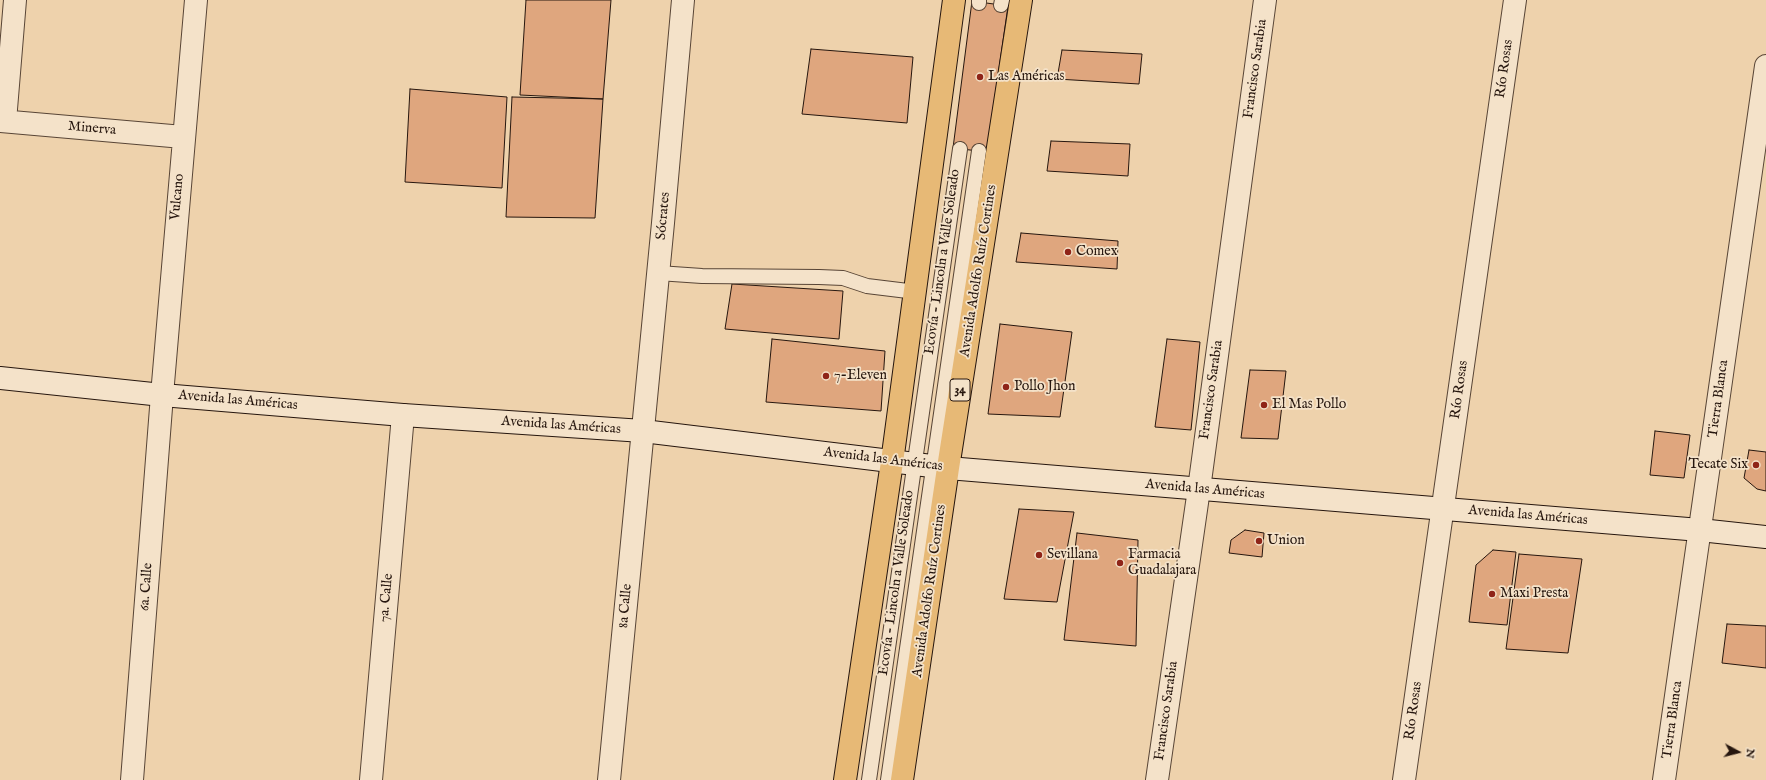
<!DOCTYPE html>
<html>
<head>
<meta charset="utf-8">
<style>
	body { margin:0 }
	#map { position:relative; width:1766px; height:780px; overflow:hidden; background:#eed2ac; font-family:"IM FELL English",serif }
	canvas { display:block }
	.north { position:absolute; left:1718px; top:732px; width:40px; height:40px; -webkit-text-stroke:3px #f4e2c9; paint-order:stroke; rotate:97deg; font-size:11px; font-weight:700; line-height:16px; text-align:center; color:#26160e }
	.north::after { content:''; display:block; margin:auto; width:14px; height:18px; background:#26160e; clip-path:polygon(50% 0,100% 100%,50% 72%,0 100%) }
</style>
</head>
<body>
<div id="map">
<canvas width="1766" height="780"></canvas>
<div class="north">N</div>
</div>
<script>
const context = document.querySelector('canvas').getContext('2d');
context.lineJoin = 'round';
function fillPath(path, color) {
  context.fillStyle = color;
  context.fill(path, 'evenodd');
}
function toPath(rows) {
  const path = new Path2D();
  for (const r of rows) {
    path.moveTo(r[0], r[1]);
    for (let i = 2; i < r.length; i += 2) path.lineTo(r[i], r[i + 1]);
  }
  return path;
}
function strokePath(path, color, width, dash) {
  context.strokeStyle = color;
  context.lineWidth = width;
  context.lineCap = dash ? 'butt' : 'round';
  context.setLineDash(dash || []);
  context.stroke(path);
}
function label(font, color, halo, rows, align = 'center') {
  context.font = font + ' "IM FELL English",serif';
  context.lineWidth = 3.5;
  context.setLineDash([]);
  context.textBaseline = 'middle';
  context.strokeStyle = halo;
  context.fillStyle = color;
  for (const [text, x, y, turn = 0] of rows) {
    context.save();
    context.translate(x, y);
    context.rotate((+turn || 0) * Math.PI / 180);
    context.textAlign = isNaN(turn) ? turn : align;
    if (halo) context.strokeText(text, 0, 0);
    context.fillText(text, 0, 0);
    context.restore();
  }
}
const building = toPath([
	[526,0,611,0,603,99,520,95,526,0],
	[972,1,1008,6,987,152,953,148,972,1],
	[811,49,913,57,907,123,802,114,811,49],
	[1062,50,1142,54,1139,84,1057,79,1062,50],
	[410,89,507,97,502,188,405,182,410,89],
	[512,97,603,99,595,218,506,217,512,97],
	[1051,141,1130,144,1128,176,1047,171,1051,141],
	[1021,233,1118,241,1117,269,1016,262,1021,233],
	[732,284,843,291,839,339,725,329,732,284],
	[1000,324,1072,332,1060,417,988,414,1000,324],
	[772,339,885,351,881,411,766,402,772,339],
	[1167,339,1200,342,1191,430,1155,427,1167,339],
	[1250,370,1286,371,1278,439,1241,438,1250,370],
	[1655,431,1690,435,1684,478,1650,475,1655,431],
	[1749,450,1766,452,1766,491,1757,489,1744,478,1749,450],
	[1019,509,1074,512,1057,602,1004,599,1019,509],
	[1245,530,1264,533,1262,557,1229,553,1231,540,1245,530],
	[1077,533,1138,540,1136,646,1064,640,1077,533],
	[1493,550,1516,552,1507,625,1469,622,1476,565,1493,550],
	[1519,554,1582,559,1568,653,1506,649,1519,554],
	[1727,624,1766,626,1766,668,1722,663,1727,624]
]);
fillPath(building, '#dfa67e');
strokePath(building, '#26160e', 1);
const service = toPath([
	[979,3,979,0],
	[1001,5,1002,0],
	[658,273,702,276,819,277,843,278,867,286,916,292],
	[869,780,960,149],
	[888,780,979,151]
]);
const minor = toPath([
	[0,121,183,137],
	[5,121,15,0],
	[132,780,162,395,196,0],
	[371,780,403,415],
	[609,780,663,223,683,0],
	[1157,780,1199,489,1265,0],
	[1404,780,1515,0],
	[1664,780,1766,66]
]);
const secondary = toPath([
	[0,378,162,395,403,415,643,431,948,468,1700,530,1766,537]
]);
const primary = toPath([
	[845,780,892,462,954,0],
	[902,780,948,468,1021,0]
]);
strokePath(service, '#584536', 16);
strokePath(minor, '#584536', 24);
strokePath(secondary, '#26160e', 24);
strokePath(primary, '#26160e', 24);
strokePath(service, '#f4e2c9', 14);
strokePath(minor, '#f4e2c9', 22);
strokePath(secondary, '#f4e2c9', 22);
strokePath(primary, '#e7b976', 22);
for (const [x, y, r, color] of [
	[980,77,4,"#8f2418"],
	[1068,252,4,"#8f2418"],
	[826,376,4,"#8f2418"],
	[1006,387,4,"#8f2418"],
	[1264,405,4,"#8f2418"],
	[1756,465,4,"#8f2418"],
	[1259,541,4,"#8f2418"],
	[1039,555,4,"#8f2418"],
	[1120,563,4,"#8f2418"],
	[1492,594,4,"#8f2418"]
]) {
  const dot = new Path2D();
  dot.arc(x, y, r, 0, 2 * Math.PI);
  context.fillStyle = color;
  context.fill(dot);
  strokePath(dot, '#f4e2c9', 1.5);
}
for (const [x, y, w] of [
	[960,390,20]
]) {
  const box = new Path2D();
  box.roundRect(x - w / 2, y - 11, w, 22, 3);
  context.fillStyle = '#f4e2c9';
  context.fill(box);
  strokePath(box, '#26160e', 1);
}
label('bold 13px', '#26160e', null, [
	["34",960,390]
]);
label('14px', '#26160e', '#f4e2c9', [
	["Francisco Sarabia",1256,69,-82],
	["Río Rosas",1505,69,-82],
	["Minerva",92,129,5],
	["Vulcano",178,197,-85],
	["Sócrates",664,216,-85],
	["Ecovía - Lincoln a Valle Soleado",943,262,-82],
	["Avenida Adolfo Ruíz Cortines",979,271,-81],
	["Francisco Sarabia",1212,390,-82],
	["Río Rosas",1460,390,-82],
	["Tierra Blanca",1719,399,-82],
	["Avenida las Américas",238,401,5],
	["Avenida las Américas",561,426,4],
	["Avenida las Américas",883,460,7],
	["Avenida las Américas",1205,490,5],
	["Avenida las Américas",1528,516,5],
	["Ecovía - Lincoln a Valle Soleado",897,583,-82],
	["6a. Calle",147,587,-86],
	["Avenida Adolfo Ruíz Cortines",930,591,-82],
	["7a. Calle",387,598,-85],
	["8a Calle",626,606,-85],
	["Francisco Sarabia",1167,711,-82],
	["Río Rosas",1414,711,-82],
	["Tierra Blanca",1673,720,-82]
]);
label('14px', '#26160e', '#f4e2c9', [
	["Las Américas",988,77],
	["Comex",1076,252],
	["7-Eleven",834,376],
	["Pollo Jhon",1014,387],
	["El Mas Pollo",1272,405],
	["Tecate Six",1748,465,"right"],
	["Union",1267,541],
	["Sevillana",1047,555],
	["Farmacia",1128,555],
	["Guadalajara",1128,571],
	["Maxi Presta",1500,594]
], 'left');
</script>
</body>
</html>
